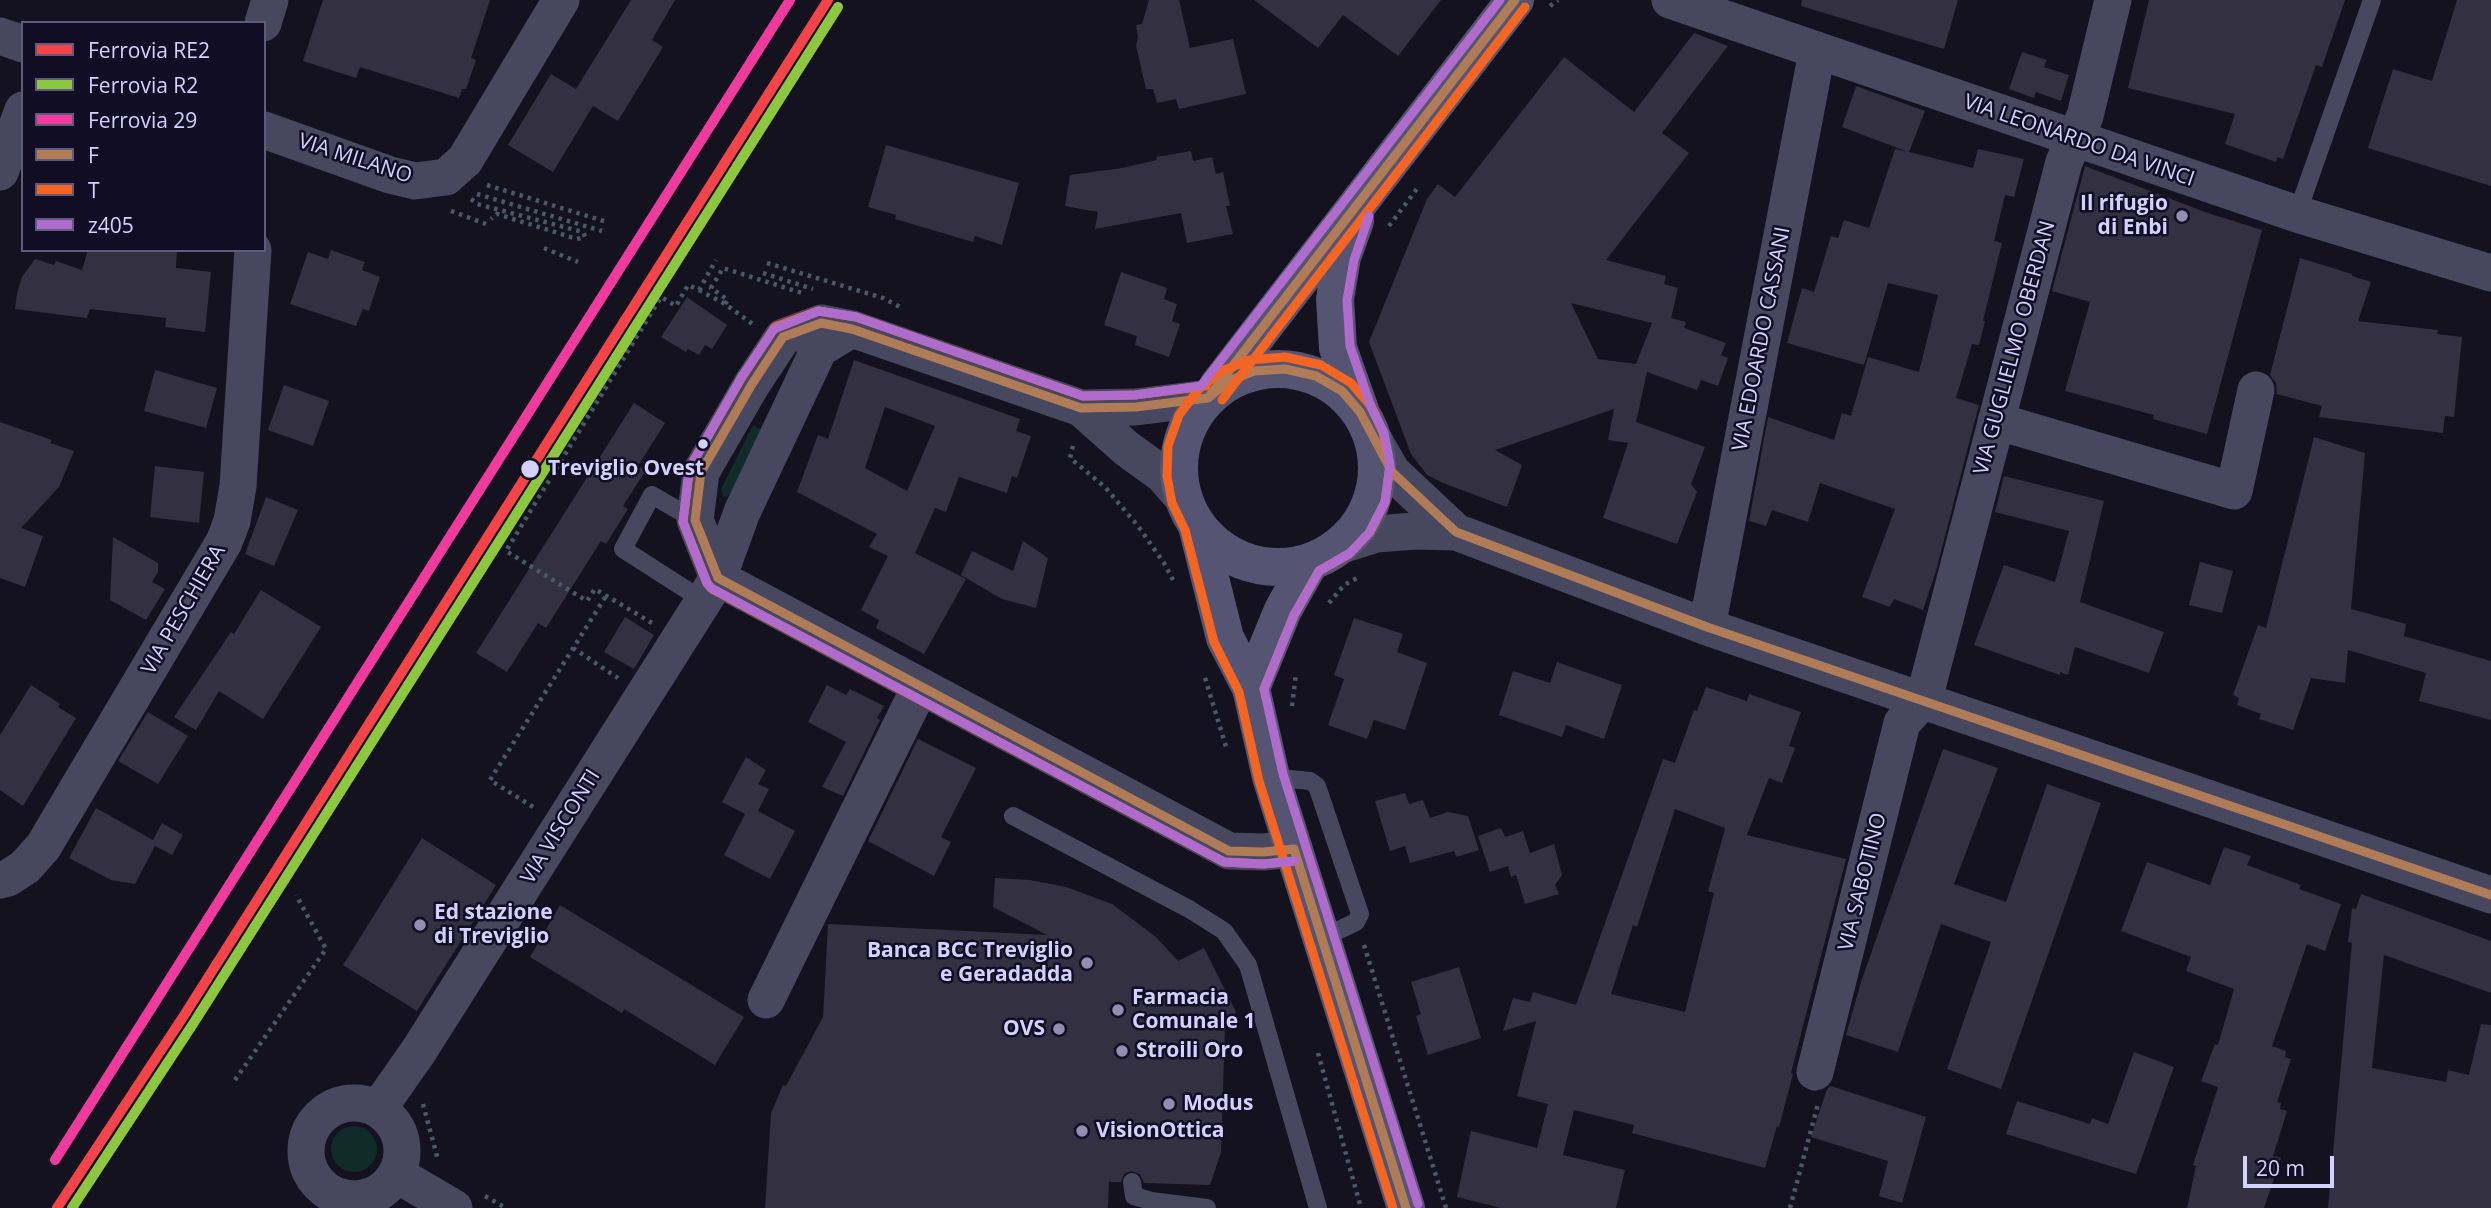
<!DOCTYPE html>
<html>
<head>
<meta charset="utf-8">
<style>
	body { margin:0 }
	#map { position:relative; width:2491px; height:1208px; overflow:hidden; background:#14121f; font-family:"Open Sans",sans-serif }
	canvas { display:block }
	.legend { position:absolute; left:21px; top:21px; width:245px; height:231px; box-sizing:border-box; background:#110d24; border:2px solid #5f5b7c; margin:0; padding:9px 12px; list-style:none; font-size:21px; color:#d5d1ff }
	.legend li { display:flex; align-items:center; gap:14px; height:35px }
	.legend b { width:35px; border:2px solid #5f5b7c }
	.scale { position:absolute; left:2243px; top:1156px; width:91px; height:32px; box-sizing:border-box; border:4px solid #d5d1ff; border-top:0; padding-left:9px; font-size:21px; line-height:24px; white-space:nowrap; color:#d5d1ff; -webkit-text-stroke:5px #110d24; paint-order:stroke }
</style>
</head>
<body>
<div id="map">
<canvas width="2491" height="1208"></canvas>
<ul class="legend">
<li><b style="height:9px;background:#f4444a"></b>Ferrovia RE2</li>
<li><b style="height:9px;background:#8dc63f"></b>Ferrovia R2</li>
<li><b style="height:9px;background:#f13a9d"></b>Ferrovia 29</li>
<li><b style="height:9px;background:#b07c57"></b>F</li>
<li><b style="height:9px;background:#f26522"></b>T</li>
<li><b style="height:9px;background:#b06ccc"></b>z405</li>
</ul>
<div class="scale">20 m</div>
</div>
<script>
const context = document.querySelector('canvas').getContext('2d');
context.lineJoin = 'round';
function fillPath(path, color) {
  context.fillStyle = color;
  context.fill(path, 'evenodd');
}
function toPath(rows) {
  const path = new Path2D();
  for (const r of rows) {
    if (r.length === 3) {
      path.moveTo(r[0] + r[2], r[1]);
      path.arc(r[0], r[1], r[2], 0, 2 * Math.PI);
      continue;
    }
    path.moveTo(r[0], r[1]);
    for (let i = 2; i < r.length; i += 2) path.lineTo(r[i], r[i + 1]);
  }
  return path;
}
function strokePath(path, color, width, dash) {
  context.strokeStyle = color;
  context.lineWidth = width;
  context.lineCap = dash ? 'butt' : 'round';
  context.setLineDash(dash || []);
  context.stroke(path);
}
function label(font, color, halo, rows, align = 'center') {
  context.font = font + ' "Open Sans",sans-serif';
  context.lineWidth = 5;
  context.setLineDash([]);
  context.textBaseline = 'middle';
  context.strokeStyle = halo;
  context.fillStyle = color;
  for (const [text, x, y, turn = 0] of rows) {
    context.save();
    context.translate(x, y);
    context.rotate((+turn || 0) * Math.PI / 180);
    context.textAlign = isNaN(turn) ? turn : align;
    if (halo) context.strokeText(text, 0, 0);
    context.fillText(text, 0, 0);
    context.restore();
  }
}
fillPath(toPath([
	[753,425,762,430,731,493,724,498,721,489],
	[354,1149,23]
]), '#112b2b');
fillPath(toPath([
	[323,0,490,0,471,58,476,60,466,89,462,89,459,98,360,67,356,78,303,61],
	[631,0,675,0,652,40,663,47,618,121,593,106,553,172,508,145,551,74,576,89],
	[1149,0,1179,0,1190,48,1233,39,1246,94,1179,109,1176,99,1157,103,1153,89,1146,89,1136,46,1138,37,1136,25,1142,24],
	[1254,0,1441,0,1398,56,1343,15,1318,48],
	[1802,0,1958,0,1944,49,1801,6],
	[2149,0,2345,0,2322,67,2316,65,2283,159,2277,157,2276,162,2225,144,2235,114,2128,88],
	[2457,0,2491,0,2491,186,2368,148,2393,69,2432,81],
	[1694,33,1728,46,1662,133,1689,153,1606,260,1666,276,1664,284,1678,288,1671,318,1686,322,1684,328,1726,343,1721,355,1728,358,1718,386,1701,380,1697,390,1647,372,1636,422,1705,447,1691,484,1697,492,1677,544,1603,518,1628,443,1608,440,1614,409,1495,450,1522,465,1507,507,1443,483,1427,475,1411,454,1369,342,1427,199,1438,184,1455,197,1564,57,1634,112],
	[1571,303,1652,323,1636,364,1598,359],
	[2022,52,2047,60,2044,67,2069,75,2061,101,2036,92,2034,98,2009,89],
	[1856,86,1925,111,1909,152,1973,168,1978,149,2024,159,2014,197,2005,195,1994,241,2002,243,1983,321,1985,321,1979,345,1972,344,1956,398,1979,405,1936,571,1923,610,1894,599,1890,607,1862,597,1895,509,1820,483,1808,522,1772,510,1766,526,1749,521,1768,417,1834,440,1842,413,1851,416,1868,357,1919,372,1938,295,1888,283,1864,365,1787,343,1802,288,1814,292,1831,236,1838,238,1844,220,1869,228,1895,149,1908,152,1842,127],
	[886,145,1019,183,1002,245,975,236,973,242,895,219,896,215,868,207],
	[1191,151,1193,161,1212,157,1216,174,1223,172,1230,206,1226,206,1233,234,1187,243,1181,213,1095,229,1098,212,1065,206,1070,175,1122,168,1157,160,1156,157],
	[2085,166,2205,212,2262,230,2207,434,2153,419,2154,415,2065,391,2090,302,2052,291],
	[88,250,177,250,176,268,211,272,205,332,165,327,166,318,90,309,87,318,15,309,17,293,22,277,35,259,54,265,56,261,82,270],
	[331,250,365,262,362,270,380,277,369,311,363,309,356,326,290,304,308,252,328,259],
	[2300,258,2352,274,2352,276,2371,282,2358,321,2438,330,2437,334,2462,337,2454,417,2445,416,2443,433,2319,417,2322,406,2277,394,2276,383,2270,375],
	[1121,272,1167,288,1164,299,1177,304,1172,321,1180,324,1169,357,1135,345,1137,336,1104,325],
	[687,297,727,325,712,349,705,345,699,355,688,349,686,352,661,337],
	[854,360,1020,419,1016,431,1031,436,1017,478,1012,476,1007,493,959,477,946,512,935,508,915,553,966,579,924,654,876,628,879,620,861,610,888,556,869,547,877,534,797,492,818,435,828,439],
	[885,407,935,426,907,491,865,468],
	[155,370,217,388,206,428,144,411],
	[284,385,329,401,313,446,268,430],
	[634,403,665,423,638,466,646,470,623,506,628,509,606,544,601,541,546,628,538,623,507,672,476,653],
	[0,422,52,440,50,443,74,451,59,487,21,528,43,536,25,587,0,578],
	[2314,437,2365,453,2351,609,2406,624,2404,636,2491,661,2491,720,2419,701,2426,673,2348,650,2345,683,2311,678,2293,730,2259,719,2261,714,2237,705,2239,698,2233,695,2258,625,2266,628],
	[155,466,204,472,199,523,150,517],
	[2004,476,2104,501,2080,602,2164,632,2149,673,2075,647,2068,675,2060,672,2060,675,1974,645,2004,565,2055,582,2069,531,1995,512],
	[266,497,298,510,274,566,245,554],
	[113,537,158,563,158,572,152,582,165,589,146,620,110,600],
	[1023,541,1048,558,1036,608,1002,599,961,575,972,551,1013,571],
	[2200,562,2233,571,2222,613,2189,605],
	[261,590,321,627,263,719,219,691,196,730,174,717,231,632,234,634],
	[625,617,654,635,634,669,604,652],
	[1354,618,1403,634,1397,652,1427,663,1405,730,1374,720,1367,739,1328,725,1344,679,1334,675],
	[1557,662,1622,685,1604,739,1566,725,1562,737,1499,715,1513,671,1550,683],
	[31,685,60,704,58,707,76,718,23,806,0,790,0,735],
	[827,685,846,695,850,689,884,706,877,718,880,720,843,796,822,787,846,742,808,722],
	[1706,687,1747,701,1749,694,1801,712,1789,746,1795,748,1782,783,1769,778,1747,835,1846,859,1791,1073,1793,1074,1779,1127,1777,1126,1765,1168,1632,1133,1634,1125,1574,1110,1563,1155,1625,1170,1616,1208,1501,1208,1457,1197,1471,1131,1537,1148,1548,1104,1517,1096,1536,1021,1503,1031,1513,998,1530,1002,1533,992,1576,1005,1663,759,1675,763,1694,710,1697,711],
	[1675,809,1725,828,1708,891,1714,893,1685,1012,1611,994,1633,925,1637,927],
	[148,712,188,736,158,784,118,761],
	[918,739,976,768,941,837,951,842,934,876,868,841],
	[1943,749,1998,768,1954,884,2006,902,2047,784,2101,803,2001,1089,1947,1069,1991,942,1941,924,1898,1052,1846,1035,1861,982],
	[746,757,766,770,758,784,769,789,758,811,795,831,770,879,724,855,745,814,722,802],
	[1405,793,1409,804,1423,800,1430,818,1448,812,1468,816,1479,850,1456,857,1454,851,1410,863,1405,846,1390,851,1375,801],
	[96,808,153,840,162,823,183,835,172,855,155,846,135,884,111,880,69,858],
	[1501,828,1505,837,1523,831,1530,853,1554,844,1562,875,1555,885,1559,894,1525,904,1516,875,1511,877,1508,866,1490,872,1478,836],
	[422,838,496,885,417,1011,343,965],
	[2224,847,2251,856,2247,865,2301,885,2299,889,2341,904,2325,951,2307,944,2272,1046,2286,1051,2285,1057,2291,1059,2277,1102,2281,1103,2280,1109,2287,1111,2273,1156,2281,1158,2264,1208,2187,1208,2196,1166,2193,1165,2218,1087,2201,1081,2215,1044,2218,1045,2234,989,2186,971,2191,957,2121,931,2147,862,2210,885],
	[995,878,1030,880,1066,887,1112,904,1156,937,1178,961,1204,948,1236,1012,1225,1029,1221,1152,1210,1185,1144,1183,1140,1174,1131,1171,1124,1174,1121,1182,1109,1182,1108,1208,765,1208,771,1113,783,1085,786,1086,823,1017,828,924,1047,935,993,907],
	[2361,894,2491,941,2491,993,2384,955,2372,1068,2446,1082,2448,1070,2469,1075,2481,1024,2491,1025,2491,1208,2328,1208,2352,943,2348,942,2352,908,2356,909],
	[560,905,744,1017,715,1065,624,1009,622,1013,530,957],
	[1459,967,1481,1038,1428,1055,1416,1016,1421,1014,1411,982],
	[2134,1052,2174,1067,2136,1174,2006,1134,2017,1101,2090,1124,2092,1118,2108,1124],
	[1831,1086,1926,1117,1902,1203,1879,1196,1888,1161,1811,1137,1827,1089]
]), '#323041');
strokePath(toPath([
	[1550,6,1558,0],
	[487,185,607,222],
	[477,194,602,231],
	[471,199,477,204,583,232,585,237,577,239,497,214,491,219],
	[451,211,486,224],
	[1389,226,1419,186],
	[544,248,578,262],
	[767,263,883,298,902,308],
	[763,273,813,289],
	[699,290,725,304,754,325],
	[725,304,728,300,711,288,723,268,802,293],
	[1073,446,1070,458,1105,487,1138,526,1164,563,1173,580],
	[1329,603,1344,585,1359,577],
	[652,623,595,589,587,601,506,551,661,297,676,306,688,285,699,290,716,260],
	[573,648,618,678],
	[1205,678,1227,750],
	[1292,706,1296,673],
	[533,807,490,780,606,596],
	[1364,945,1446,1208],
	[1318,1053,1361,1208],
	[235,1080,326,949,296,895],
	[423,1104,438,1160],
	[485,1196,506,1208],
	[1790,1208,1818,1104]
]), '#495968', 4.5, [3.5, 5]);
strokePath(toPath([
	[2297,214,2372,0],
	[695,520,652,495,623,549,704,601],
	[1271,777,1310,781,1317,786,1360,914,1356,922,1322,938],
	[1013,816,1189,909,1224,931,1248,965,1318,1208],
	[1132,1182,1134,1196,1151,1201,1207,1208]
]), '#484760', 18);
strokePath(toPath([
	[1670,0,2297,214,2491,273],
	[263,23,270,0],
	[0,36,23,44],
	[264,130,390,175,415,181,446,177,465,160,561,0],
	[0,172,23,110],
	[1081,408,1126,448,1163,475,1184,499],
	[1996,421,2234,491,2256,390],
	[1372,437,1392,472,1456,532],
	[1341,545,1376,534,1415,531,1456,532,1707,627,2491,895],
	[718,578,695,520,701,472,752,384,783,337,821,323,852,329,1081,408,1136,407,1208,398],
	[718,578,1229,851,1263,852,1294,849],
	[1707,627,1817,52],
	[0,880,8,878,25,867,43,847,224,542,232,521,238,486,253,250],
	[766,1000,920,687],
	[1815,1072,1902,723,1924,699,2064,162,2085,116,2113,0],
	[354,1151,48],
	[378,1109,418,1052,718,578,742,512,819,349,852,329],
	[396,1174,454,1208]
]), '#484760', 37);
strokePath(toPath([
	[1355,221,1342,257,1335,299,1338,348,1360,410],
	[1278,468,99],
	[1218,386,1515,0],
	[1197,526,1225,638,1251,688,1271,777,1406,1208],
	[1251,688,1283,610,1310,562]
]), '#555473', 38);
strokePath(toPath([
	[1208,398,1229,381,1254,371,1285,369,1316,376,1342,391,1360,412,1392,472,1456,532,1707,627,2491,895],
	[1208,398,1515,0],
	[718,578,695,520,701,472,752,384,783,337,821,323,852,329,1081,408,1136,407,1208,398],
	[718,578,1229,851,1263,852,1294,849],
	[1294,849,1406,1208]
]), '#b07c57', 9);
strokePath(toPath([
	[1206,386,1135,395,1083,396,856,317,818,311,775,327,742,377,690,467,683,522,707,583,712,589,1224,862,1263,864,1295,861],
	[1222,400,1525,7],
	[1264,689,1294,615,1319,571,1349,554,1370,532,1385,502,1390,467,1383,432,1371,406,1351,383,1321,365,1285,357,1249,360,1222,371,1199,389,1179,415,1168,446,1167,476,1172,503,1185,530,1214,642,1239,692,1259,781,1393,1208]
]), '#f26522', 9);
strokePath(toPath([
	[1369,216,1354,260,1347,300,1350,346,1371,407,1384,433,1390,464,1385,502,1369,533,1350,553,1319,571,1294,615,1264,689,1283,774,1418,1204],
	[1295,861,1263,864,1224,862,711,588,707,583,683,522,689,469,741,378,774,329,819,311,856,317,1083,396,1135,395,1201,386,1500,0]
]), '#b06ccc', 9);
strokePath(toPath([
	[57,1208,183,1017,828,0]
]), '#f4444a', 10);
strokePath(toPath([
	[72,1208,193,1024,838,7]
]), '#8dc63f', 10);
strokePath(toPath([
	[55,1160,790,0]
]), '#f13a9d', 10);
for (const [x, y, r, color] of [
	[2182,216,7,"#918eb1"],
	[703,444,6,"#d5d1ff"],
	[530,469,10,"#d5d1ff"],
	[420,925,7,"#918eb1"],
	[1087,963,7,"#918eb1"],
	[1118,1010,7,"#918eb1"],
	[1059,1029,7,"#918eb1"],
	[1122,1051,7,"#918eb1"],
	[1169,1104,7,"#918eb1"],
	[1082,1131,7,"#918eb1"]
]) {
  const dot = new Path2D();
  dot.arc(x, y, r, 0, 2 * Math.PI);
  context.fillStyle = color;
  context.fill(dot);
  strokePath(dot, '#110d24', 2.5);
}
label('21px', '#d5d1ff', '#110d24', [
	["VIA LEONARDO DA VINCI",2079,141,19],
	["VIA MILANO",355,159,18],
	["VIA EDOARDO CASSANI",1762,339,-79],
	["VIA GUGLIELMO OBERDAN",2015,348,-75],
	["VIA PESCHIERA",184,610,-60],
	["VIA VISCONTI",561,827,-58],
	["VIA SABOTINO",1863,882,-76]
]);
label('bold 21px', '#d5d1ff', '#110d24', [
	["Il rifugio",2168,204,"right"],
	["di Enbi",2168,228,"right"],
	["Ed stazione",434,913],
	["di Treviglio",434,937],
	["Banca BCC Treviglio",1073,951,"right"],
	["e Geradadda",1073,975,"right"],
	["Farmacia",1132,998],
	["Comunale 1",1132,1022],
	["OVS",1045,1029,"right"],
	["Stroili Oro",1136,1051],
	["Modus",1183,1104],
	["VisionOttica",1096,1131]
], 'left');
label('bold 21px', '#d5d1ff', '#110d24', [
	["Treviglio Ovest",548,469]
], 'left');
</script>
</body>
</html>
